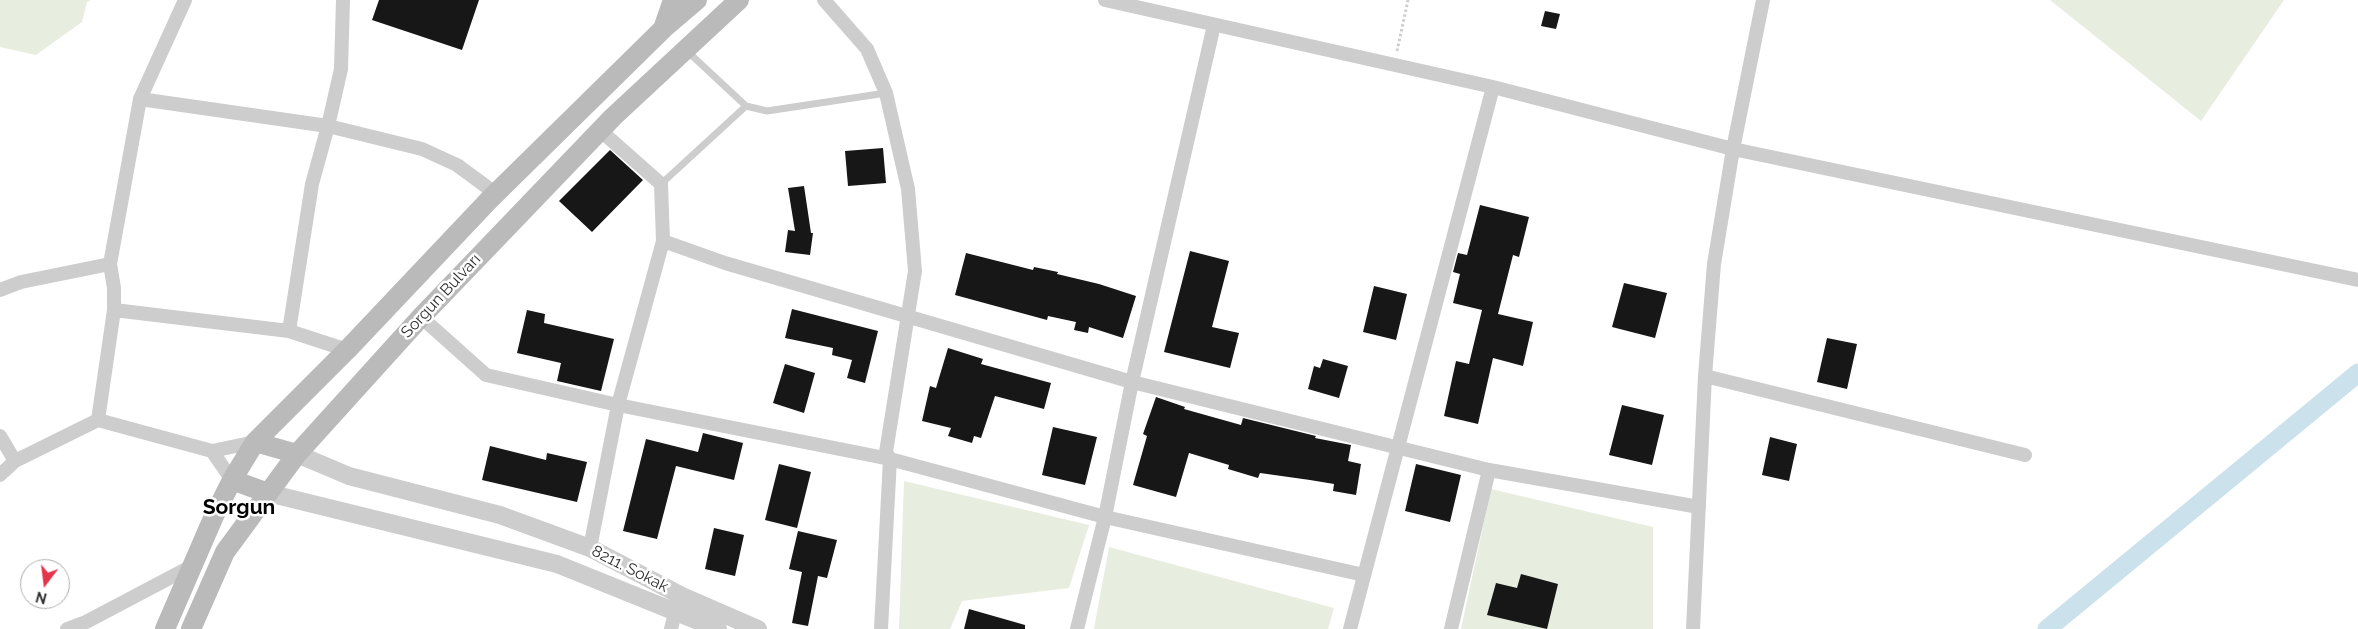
<!DOCTYPE html>
<html>
<head>
<meta charset="utf-8">
<style>
	body { margin:0 }
	#map { position:relative; width:2358px; height:629px; overflow:hidden; background:#fff; font-family:Raleway,sans-serif }
	canvas { display:block }
	.north { position:absolute; left:20px; top:559px; width:50px; height:50px; box-sizing:border-box; background:#fff; border:1px solid #acacac; border-radius:50%; rotate:195deg; font-size:14px; font-weight:700; line-height:20px; text-align:center; color:#303030 }
	.north::after { content:''; display:block; margin:auto; width:18px; height:22px; background:#e3364c; clip-path:polygon(50% 0,100% 100%,50% 72%,0 100%) }
</style>
</head>
<body>
<div id="map">
<canvas width="2358" height="629"></canvas>
<div class="north">N</div>
</div>
<script>
const context = document.querySelector('canvas').getContext('2d');
context.lineJoin = 'round';
function fillPath(path, color) {
  context.fillStyle = color;
  context.fill(path, 'evenodd');
}
function toPath(rows) {
  const path = new Path2D();
  for (const r of rows) {
    path.moveTo(r[0], r[1]);
    for (let i = 2; i < r.length; i += 2) path.lineTo(r[i], r[i + 1]);
  }
  return path;
}
function strokePath(path, color, width, dash) {
  context.strokeStyle = color;
  context.lineWidth = width;
  context.lineCap = dash ? 'butt' : 'round';
  context.setLineDash(dash || []);
  context.stroke(path);
}
function label(font, color, halo, rows, align = 'center') {
  context.font = font + ' Raleway,sans-serif';
  context.lineWidth = 5;
  context.setLineDash([]);
  context.textBaseline = 'middle';
  context.strokeStyle = halo;
  context.fillStyle = color;
  for (const [text, x, y, turn = 0] of rows) {
    context.save();
    context.translate(x, y);
    context.rotate((+turn || 0) * Math.PI / 180);
    context.textAlign = isNaN(turn) ? turn : align;
    if (halo) context.strokeText(text, 0, 0);
    context.fillText(text, 0, 0);
    context.restore();
  }
}
fillPath(toPath([
	[0,0,91,0,87,2,82,22,36,55,0,47],
	[2050,0,2284,0,2201,121],
	[904,481,1089,525,1069,588,962,601,950,629,899,629],
	[1491,489,1653,527,1653,629,1461,629],
	[1109,547,1334,608,1328,629,1094,629]
]), '#e7eddf');
strokePath(toPath([
	[2047,629,2358,373]
]), '#cbe1ec', 19);
fillPath(toPath([
	[379,0,479,0,462,50,372,20],
	[1545,11,1560,14,1556,29,1541,26],
	[883,148,886,183,848,186,845,151],
	[610,150,643,180,592,232,559,201],
	[804,186,811,233,813,233,810,255,785,252,788,230,795,231,788,188],
	[1480,205,1529,217,1519,257,1513,255,1498,314,1533,322,1523,366,1493,358,1478,424,1444,416,1456,361,1469,364,1482,310,1453,303,1460,274,1453,272,1458,253,1467,255],
	[1190,251,1229,261,1212,327,1239,333,1230,368,1164,352],
	[966,253,1033,270,1034,267,1058,272,1057,274,1099,284,1136,296,1123,338,1089,327,1088,333,1074,330,1076,322,1048,316,1047,320,955,295],
	[1624,283,1667,293,1655,338,1612,327],
	[1374,286,1407,294,1396,340,1363,332],
	[792,309,878,331,865,383,847,378,852,360,832,355,833,348,785,338],
	[527,310,545,314,544,323,614,339,601,391,557,381,561,363,517,353],
	[1827,338,1857,344,1847,389,1817,382],
	[948,348,983,359,981,364,1051,383,1044,409,995,396,981,438,974,436,972,443,948,436,951,428,922,421,930,386,936,388],
	[1323,359,1348,366,1339,398,1308,389,1314,366,1320,368],
	[785,364,815,373,804,413,773,403],
	[1156,397,1185,407,1184,409,1241,425,1243,418,1316,436,1315,438,1351,445,1348,461,1361,464,1356,495,1333,491,1334,484,1310,480,1260,473,1258,478,1228,469,1229,465,1189,453,1176,497,1133,485,1147,436,1143,434],
	[1622,405,1664,415,1652,465,1609,455],
	[1053,427,1097,437,1085,485,1042,475],
	[703,433,743,443,734,480,676,466,657,539,623,531,646,439,698,452],
	[1770,437,1797,444,1789,481,1762,475],
	[490,446,546,460,547,453,587,462,577,502,482,480],
	[779,464,811,472,797,528,765,520],
	[1416,464,1461,475,1450,522,1405,511],
	[714,528,744,535,735,576,705,569],
	[798,531,837,540,827,578,818,576,808,626,792,623,802,572,789,569],
	[1521,574,1558,584,1547,629,1487,615,1496,583,1517,588],
	[969,609,1025,625,1025,629,964,629]
]), '#171717');
strokePath(toPath([
	[1397,51,1408,0]
]), '#cdcdcd', 3, [2.5, 2.5]);
strokePath(toPath([
	[687,51,746,106],
	[661,184,746,106,767,111,886,93]
]), '#cdcdcd', 7);
strokePath(toPath([
	[824,0,867,49,886,93,908,189,915,271,886,452,890,459,881,629],
	[1105,0,1493,87,1733,149,2358,280],
	[140,99,328,126,422,149,457,165,495,193],
	[663,241,725,263,1132,382,1489,470,1699,507],
	[0,290,21,282,110,264],
	[114,310,289,331,347,350],
	[421,317,486,375,618,405,890,459,1105,517,1364,575],
	[289,331,312,184,328,126,341,69,343,0],
	[1705,376,2025,455],
	[98,420,114,310,114,288,110,264,140,99,185,0],
	[0,436,15,461],
	[212,451,232,480],
	[0,475,15,461,98,420,212,451,255,442],
	[590,548,618,405,663,241,661,184,601,131],
	[67,629,86,622,194,565],
	[671,629,675,613],
	[1077,629,1105,517,1132,382,1214,25],
	[1350,629,1493,87],
	[1451,629,1489,470],
	[1693,629,1705,376,1714,264,1733,149,1763,0]
]), '#cdcdcd', 14);
strokePath(toPath([
	[297,454,349,476,500,515,590,548,682,596,758,629],
	[268,493,557,564,718,629]
]), '#cdcdcd', 18);
strokePath(toPath([
	[663,29,673,0],
	[255,442,297,454],
	[232,480,268,493],
	[165,629,214,516,232,480,255,442,347,350,490,199,663,29,697,0],
	[191,629,225,552,297,454,421,317,613,117,739,0]
]), '#bababa', 20);
label('16px', '#303030', '#fff', [
	["Sorgun Bulvarı",441,296,-47],
	["8211. Sokak",630,569,27]
]);
label('bold 21px', '#000', '#fff', [
	["Sorgun",239,508]
]);
</script>
</body>
</html>
